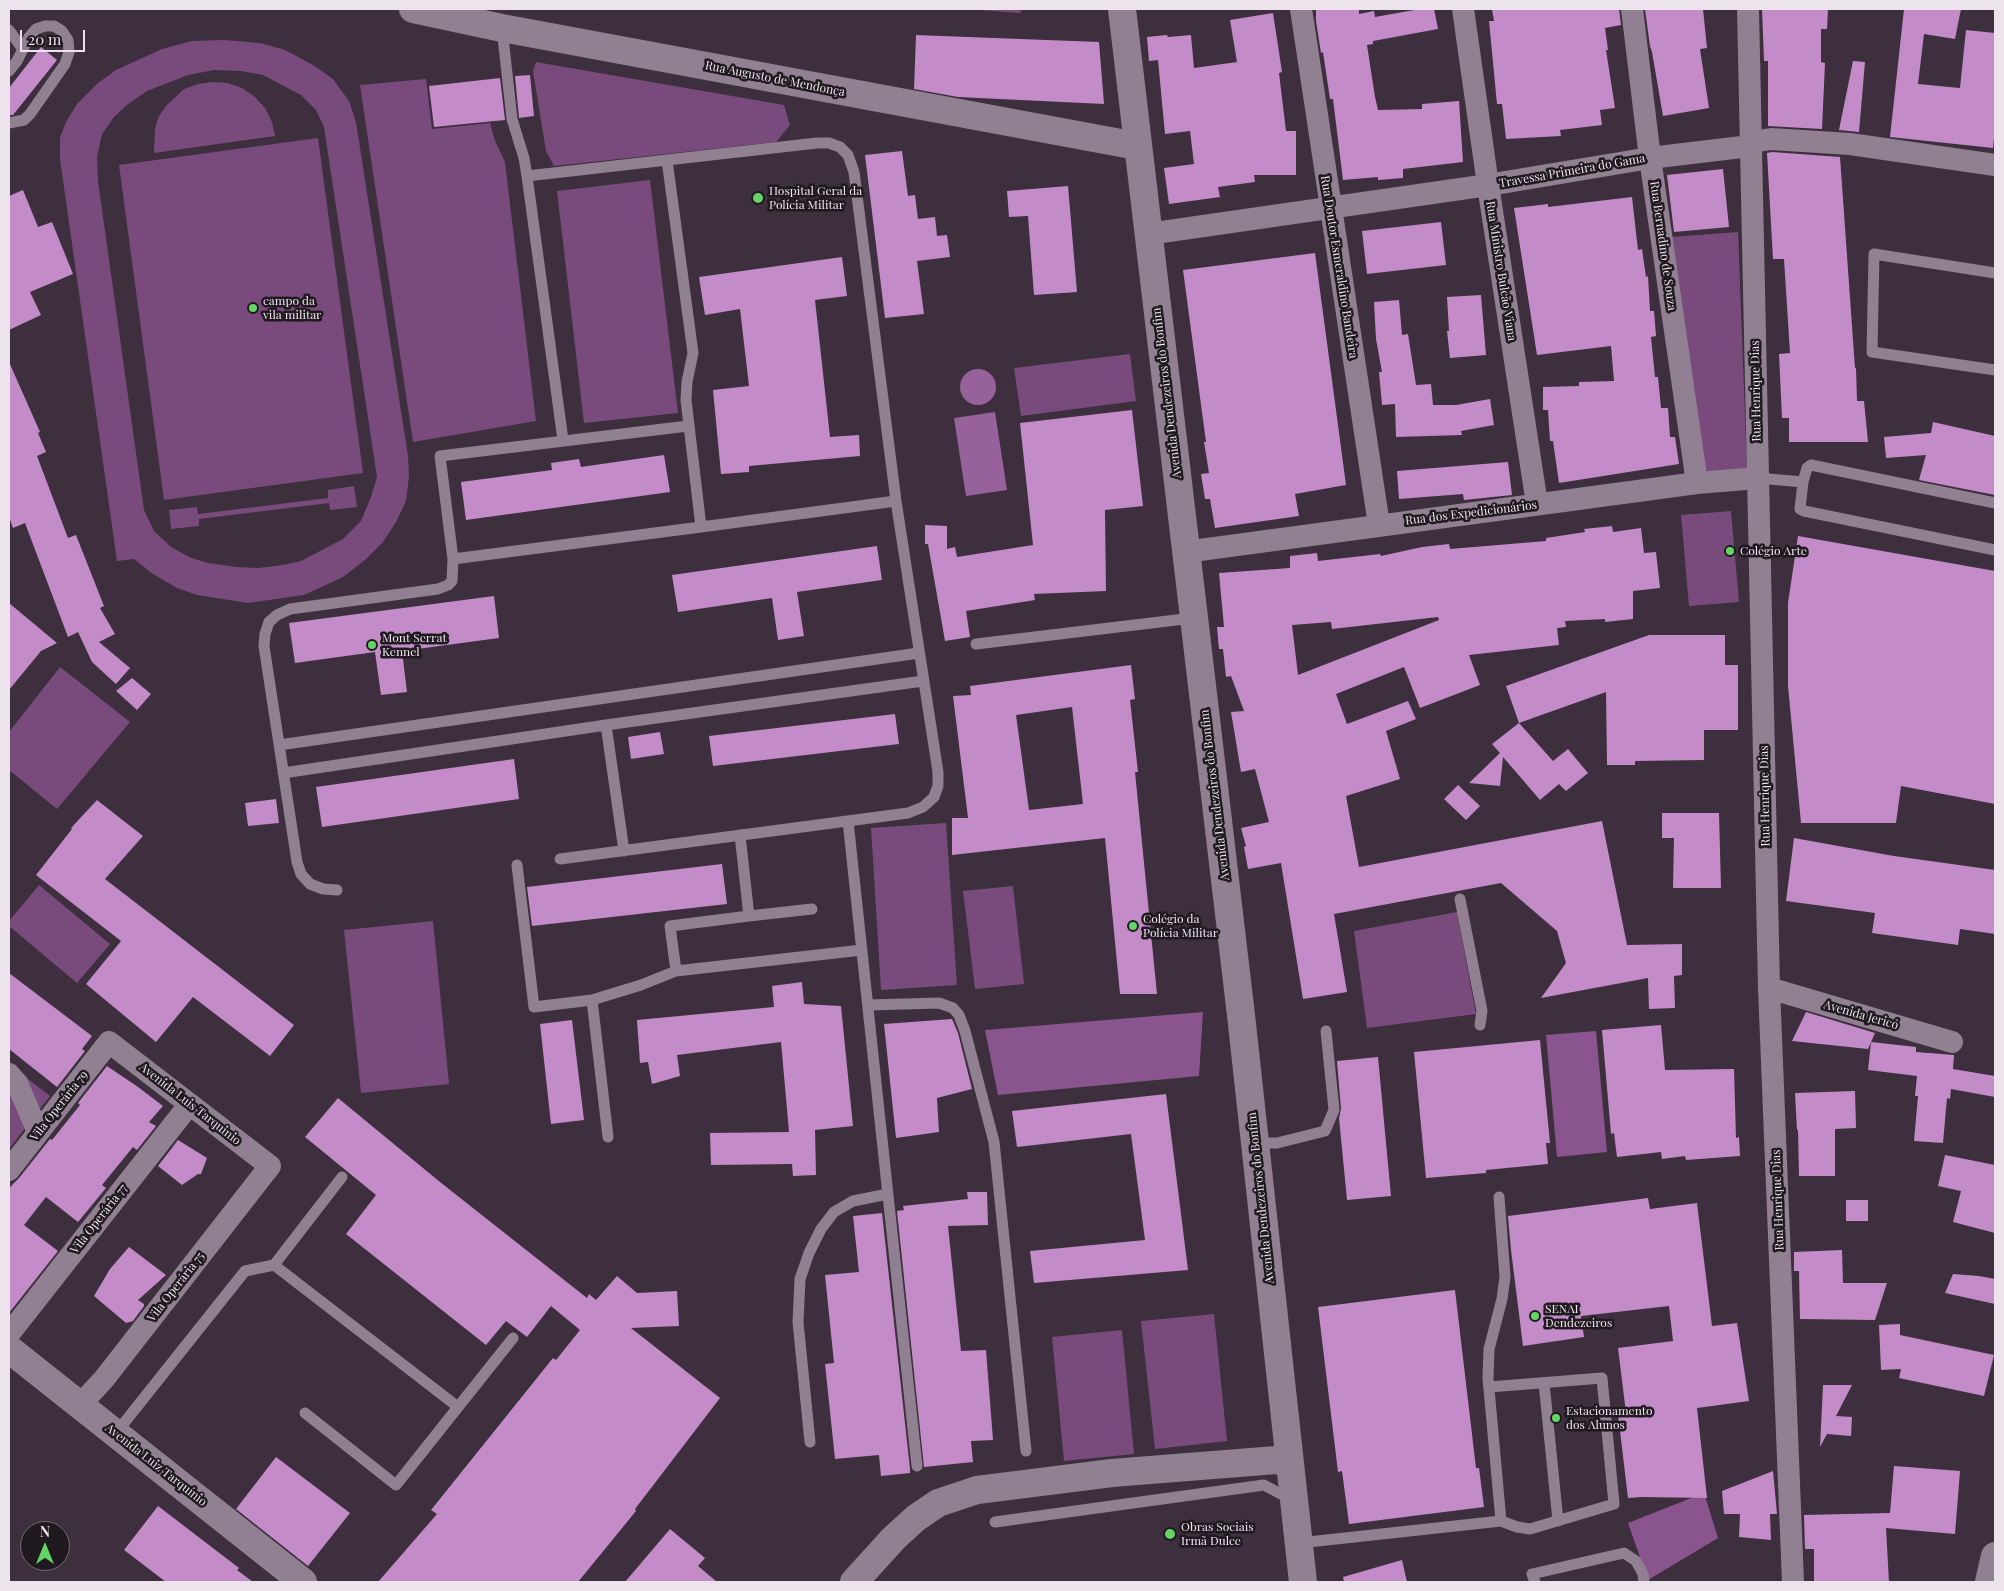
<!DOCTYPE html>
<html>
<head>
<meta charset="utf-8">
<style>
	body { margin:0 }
	#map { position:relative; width:2004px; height:1591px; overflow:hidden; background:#3d2f3e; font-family:"Playfair Display",serif }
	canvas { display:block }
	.frame { position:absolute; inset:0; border:10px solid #ece3ec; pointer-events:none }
	.north { position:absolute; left:20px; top:1521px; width:50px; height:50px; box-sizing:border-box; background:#201a20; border:1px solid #726a72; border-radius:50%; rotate:0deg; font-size:14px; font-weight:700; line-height:20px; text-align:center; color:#ece3ec }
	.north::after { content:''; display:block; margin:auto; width:18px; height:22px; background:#65d467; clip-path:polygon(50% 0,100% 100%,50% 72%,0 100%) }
	.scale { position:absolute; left:20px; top:30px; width:65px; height:22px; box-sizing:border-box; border:2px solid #ece3ec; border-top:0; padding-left:6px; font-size:15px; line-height:18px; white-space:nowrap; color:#ece3ec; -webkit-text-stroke:4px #201a20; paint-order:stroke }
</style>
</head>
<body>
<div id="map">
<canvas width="2004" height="1591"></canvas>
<div class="frame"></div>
<div class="north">N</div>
<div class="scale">20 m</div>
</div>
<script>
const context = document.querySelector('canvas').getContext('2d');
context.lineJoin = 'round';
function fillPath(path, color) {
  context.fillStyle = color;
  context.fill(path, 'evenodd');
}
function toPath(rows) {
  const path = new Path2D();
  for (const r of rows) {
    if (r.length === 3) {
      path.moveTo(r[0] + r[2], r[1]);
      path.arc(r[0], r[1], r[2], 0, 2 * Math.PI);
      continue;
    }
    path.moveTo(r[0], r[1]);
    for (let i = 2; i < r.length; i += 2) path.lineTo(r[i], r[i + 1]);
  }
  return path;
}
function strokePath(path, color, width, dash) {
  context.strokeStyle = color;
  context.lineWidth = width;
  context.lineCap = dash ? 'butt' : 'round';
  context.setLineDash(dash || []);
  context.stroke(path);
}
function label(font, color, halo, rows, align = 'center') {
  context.font = font + ' "Playfair Display",serif';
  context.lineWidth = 5;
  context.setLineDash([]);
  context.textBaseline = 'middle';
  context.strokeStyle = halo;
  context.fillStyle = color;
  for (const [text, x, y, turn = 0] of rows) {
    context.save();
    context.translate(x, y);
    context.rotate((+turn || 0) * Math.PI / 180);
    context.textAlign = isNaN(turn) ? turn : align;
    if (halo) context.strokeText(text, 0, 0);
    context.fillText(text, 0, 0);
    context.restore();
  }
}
fillPath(toPath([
	[968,9,1022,9,1020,13],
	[224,40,260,43,285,50,313,65,333,79,349,101,356,122,408,456,409,476,406,501,396,522,383,542,365,560,343,577,304,595,248,603,197,595,177,588,153,574,134,559,117,561,60,159,60,138,66,122,77,104,98,83,116,70,162,49,192,41],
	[214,70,241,71,263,75,301,95,316,110,324,127,377,477,371,497,361,521,343,539,301,561,283,565,258,568,236,567,208,563,189,557,171,547,154,531,144,510,98,181,97,157,102,134,114,117,128,104,147,91,188,75],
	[536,62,784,105,790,125,776,142,554,166,546,151,533,71],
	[426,79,432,129,490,123,495,141,505,162,536,421,413,442,360,85],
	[213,82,228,83,242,88,255,97,265,108,272,122,275,136,154,153,155,128,159,116,166,106,184,89,198,84],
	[318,138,363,473,164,500,119,165],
	[650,180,678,413,584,423,557,191],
	[1738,232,1747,469,1703,475,1672,237],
	[1130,354,1136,401,1021,416,1014,368],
	[354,486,357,507,330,510,329,503,199,519,199,526,171,529,169,510,197,507,198,514,328,498,328,490],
	[1731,511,1739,602,1689,606,1681,515],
	[60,667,130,722,57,809,9,770,9,732],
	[946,823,957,985,881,990,871,828],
	[39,885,110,944,77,983,9,926,9,921],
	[1013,886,1024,984,975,989,963,891],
	[1457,912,1476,1014,1367,1028,1354,931],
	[433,921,449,1084,361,1093,344,930],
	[9,1064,50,1096,9,1149],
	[1214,1314,1227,1441,1155,1449,1141,1321],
	[1122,1330,1134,1454,1064,1461,1052,1337]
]), '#794b7d');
fillPath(toPath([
	[1203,1012,1199,1076,998,1095,985,1030],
	[1596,1031,1607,1152,1557,1157,1546,1035],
	[1704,1493,1718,1538,1648,1580,1628,1523]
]), '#8a558f');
fillPath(toPath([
	[978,387,18],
	[995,412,1007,490,966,496,954,418]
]), '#97619c');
fillPath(toPath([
	[1316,9,1359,9,1359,14,1374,11,1375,17,1420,9,1434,9,1438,29,1373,41,1373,44,1367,45,1375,97,1378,110,1422,109,1422,104,1459,101,1463,162,1403,169,1403,178,1378,180,1378,177,1343,180,1333,99,1330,99,1323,52,1321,53,1316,21],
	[1492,9,1619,9,1621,25,1605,28,1608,50,1606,50,1615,108,1600,110,1602,125,1560,130,1561,136,1506,139,1502,104,1497,104,1489,21,1494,21],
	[1645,9,1703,9,1707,48,1700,49,1709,108,1663,116,1652,52,1650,46],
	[1762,9,1828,9,1827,29,1821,29,1821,62,1825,63,1822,129,1768,126,1768,61,1764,61],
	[1904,9,1961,9,1955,39,1924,34,1918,84,1960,88,1966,30,1995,33,1995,129,1993,148,1890,137],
	[1273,13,1282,72,1279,73,1286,131,1296,131,1296,175,1254,175,1255,182,1218,187,1220,197,1169,204,1164,168,1194,164,1190,131,1165,134,1158,60,1149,61,1147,37,1167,35,1168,37,1191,35,1194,68,1237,62,1230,20],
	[916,35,1099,42,1104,104,958,97,914,89],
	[41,47,57,60,13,115,9,115,9,88],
	[1853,61,1865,62,1859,132,1839,130],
	[530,75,534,116,519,118,515,76],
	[500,78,505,120,434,127,429,86],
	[902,151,908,196,915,195,918,219,935,217,937,236,947,235,950,257,917,261,924,314,885,318,865,155],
	[1772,152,1840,157,1855,368,1856,368,1857,401,1864,401,1868,442,1789,442,1789,418,1782,418,1779,354,1790,353,1784,259,1773,259,1767,153],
	[1723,169,1729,227,1674,232,1667,175],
	[1068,186,1077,292,1034,295,1028,216,1009,217,1007,191],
	[23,190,38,227,52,222,73,274,30,292,41,315,9,330,9,196],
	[1632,197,1638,250,1642,249,1646,277,1648,276,1650,311,1654,311,1656,336,1651,337,1655,377,1658,377,1661,408,1668,408,1670,437,1675,437,1679,464,1559,483,1553,441,1550,441,1548,410,1543,410,1543,387,1579,386,1579,382,1614,381,1611,346,1537,355,1514,208,1548,204,1548,207],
	[1441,222,1446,265,1367,274,1362,231],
	[1315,253,1346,485,1295,494,1299,516,1215,528,1210,499,1205,499,1201,474,1209,473,1204,442,1206,442,1183,270],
	[842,257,847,296,815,300,830,437,859,435,860,456,749,466,749,472,721,474,713,390,749,386,740,309,705,315,699,277],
	[1481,295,1486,355,1450,358,1447,331,1449,331,1447,297],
	[1399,300,1402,335,1408,334,1416,385,1431,384,1433,405,1456,405,1490,399,1494,425,1461,431,1462,435,1396,437,1395,404,1382,405,1379,372,1382,372,1376,339,1374,302],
	[9,362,40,432,38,433,46,452,37,456,68,538,76,535,104,606,100,608,115,634,99,642,130,668,116,684,92,662,78,632,68,637,25,523,13,528,9,517],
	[1132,410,1143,506,1105,510,1106,591,1034,594,1035,600,966,611,970,637,945,641,928,544,925,544,925,525,947,526,947,549,955,547,957,557,1033,545,1020,423],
	[1933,422,1995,436,1995,495,1919,480,1926,455,1886,458,1884,437,1931,433],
	[664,455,670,492,466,520,461,482,552,470,551,463,579,459,581,467],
	[1508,462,1512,495,1464,500,1463,494,1399,499,1397,471],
	[1612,526,1613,532,1641,528,1644,553,1656,552,1660,588,1633,591,1633,619,1605,622,1605,619,1565,621,1566,627,1557,628,1559,645,1469,655,1480,685,1420,708,1404,667,1336,694,1347,724,1408,701,1416,719,1386,731,1400,779,1346,796,1359,867,1602,821,1627,945,1682,944,1682,975,1674,976,1675,1008,1649,1009,1648,978,1541,998,1566,963,1557,931,1501,883,1334,914,1347,992,1303,999,1281,863,1248,869,1244,847,1246,846,1241,828,1269,822,1255,769,1241,772,1231,712,1244,711,1231,676,1226,677,1223,649,1219,649,1217,627,1224,627,1219,573,1290,568,1290,556,1317,553,1318,561,1380,554,1381,556,1422,547,1449,544,1450,549,1546,541,1546,538,1585,532,1584,529],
	[1438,617,1439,620,1298,675,1292,625,1331,622,1332,629],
	[1798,536,1995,571,1995,804,1901,786,1896,823,1801,823,1788,686,1788,603],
	[877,546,882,580,797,592,804,636,778,640,772,598,678,612,672,575],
	[494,596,499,638,402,651,407,692,381,695,375,652,295,663,289,623],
	[9,603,57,643,41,651,9,690],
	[1649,635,1725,635,1725,665,1738,665,1738,730,1704,730,1704,760,1635,761,1635,765,1607,765,1606,692,1519,723,1506,686],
	[1131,665,1135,699,1130,700,1138,772,1135,772,1157,994,1120,994,1105,838,952,855,952,818,968,818,953,696,971,695,970,686],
	[1072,707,1083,804,1029,810,1016,715],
	[132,678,151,694,137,710,116,691],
	[895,714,899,744,713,766,709,736],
	[1519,723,1553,761,1568,749,1588,773,1566,791,1559,784,1540,800,1503,757,1500,786,1469,783,1500,753,1492,744],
	[660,732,664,754,631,759,628,737],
	[514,759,519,799,322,827,316,787],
	[1458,785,1480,806,1466,820,1444,799],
	[276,799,279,823,248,826,245,803],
	[97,800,143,836,105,879,294,1025,270,1056,193,997,156,1042,86,984,121,941,36,875,72,829,71,828],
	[1662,813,1719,813,1721,888,1673,888,1674,838,1662,838],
	[1794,838,1894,856,1995,870,1995,934,1960,929,1958,945,1872,933,1875,913,1786,901],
	[722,864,727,904,532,926,527,887],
	[9,973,92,1036,82,1049,85,1051,57,1087,9,1049],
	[802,982,804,1004,841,1006,853,1126,815,1130,816,1175,793,1176,792,1164,711,1165,710,1133,789,1132,781,1042,677,1055,680,1076,652,1084,648,1062,640,1063,637,1020,774,1007,772,986],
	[1806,1012,1875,1033,1868,1049,1792,1041],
	[952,1019,958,1033,972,1089,937,1098,939,1132,896,1138,884,1024],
	[572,1020,584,1120,551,1124,540,1024],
	[1661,1025,1665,1070,1734,1069,1736,1138,1739,1137,1740,1156,1686,1160,1685,1156,1662,1159,1661,1152,1617,1157,1614,1133,1611,1134,1602,1030],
	[1540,1040,1550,1143,1546,1143,1548,1164,1486,1170,1486,1173,1426,1178,1414,1052],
	[1871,1042,1916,1047,1916,1052,1954,1055,1953,1069,1995,1076,1995,1097,1951,1089,1950,1099,1947,1098,1943,1143,1914,1141,1918,1096,1915,1096,1917,1076,1868,1070],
	[1378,1057,1391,1196,1347,1200,1339,1118,1341,1109,1337,1061],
	[107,1066,138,1087,163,1106,149,1122,156,1126,137,1150,133,1147,102,1185,106,1188,78,1222,46,1197,24,1225,58,1251,9,1313,9,1188,19,1178,50,1139,52,1140,80,1105,78,1103],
	[1855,1091,1856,1128,1835,1129,1835,1176,1799,1176,1798,1130,1797,1130,1795,1093],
	[1166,1094,1188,1270,1034,1283,1030,1251,1145,1240,1131,1134,1017,1147,1012,1111],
	[338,1098,440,1182,587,1298,589,1294,596,1300,617,1276,637,1293,677,1291,679,1326,631,1328,720,1398,635,1509,636,1511,578,1582,378,1582,437,1514,431,1510,553,1358,556,1360,580,1330,551,1306,527,1337,506,1321,486,1345,346,1234,376,1195,305,1137],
	[178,1140,207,1158,201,1174,198,1174,182,1185,158,1166],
	[1945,1155,1995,1165,1995,1233,1953,1222,1961,1191,1938,1186],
	[967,1192,987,1192,988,1225,948,1226,961,1351,986,1350,993,1440,971,1441,973,1462,924,1467,897,1211,904,1210,903,1206,968,1199],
	[1648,1198,1650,1209,1697,1203,1712,1326,1737,1323,1749,1401,1697,1408,1707,1498,1642,1497,1628,1498,1618,1414,1626,1413,1618,1348,1673,1341,1669,1306,1581,1316,1584,1337,1523,1346,1511,1250,1508,1216],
	[1846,1200,1868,1200,1868,1221,1846,1221],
	[882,1213,910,1469,910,1473,881,1476,879,1455,835,1459,825,1364,834,1363,825,1275,859,1272,853,1216],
	[129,1247,166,1275,138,1300,144,1304,144,1306,133,1321,126,1323,94,1296,110,1269],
	[1842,1250,1843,1283,1887,1283,1875,1320,1800,1319,1799,1271,1794,1271,1794,1252],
	[1953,1274,1979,1276,1995,1279,1995,1304,1945,1293],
	[1455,1290,1476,1468,1479,1468,1484,1507,1349,1524,1342,1471,1338,1472,1318,1307],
	[1900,1324,1900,1335,1994,1355,1984,1396,1899,1378,1901,1369,1881,1370,1879,1325],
	[1823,1385,1852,1385,1836,1416,1852,1417,1851,1436,1827,1434,1820,1447],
	[276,1457,350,1513,308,1566,236,1509],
	[1894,1466,1960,1471,1955,1534,1886,1528,1889,1582,1814,1582,1814,1549,1805,1549,1804,1515,1890,1513],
	[1773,1471,1777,1514,1770,1514,1771,1540,1739,1537,1740,1514,1724,1514,1722,1491],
	[158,1506,239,1568,237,1570,253,1582,166,1582,124,1550],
	[670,1529,705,1558,698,1566,717,1582,625,1582],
	[1402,1560,1407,1582,1344,1582,1343,1577]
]), '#c38bc8');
strokePath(toPath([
	[502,28,512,119,524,158,527,176,563,440],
	[9,30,22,48],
	[9,71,17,61,29,37,36,29,45,26,54,26,62,31,68,40,69,52,65,64,30,114,24,120,9,123],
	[527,176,667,160],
	[1995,273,1874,254,1872,352,1995,370],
	[1758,478,1803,482],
	[1995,503,1811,465,1807,468,1803,482,1800,509,1804,511,1995,550],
	[701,527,896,501],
	[453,559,701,527,686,400,687,382,693,353,667,160,817,143,829,143,840,147,848,155,854,172,896,501,938,772,938,786,934,797,923,807,908,813,560,859],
	[976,644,1193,618],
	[606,725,624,851],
	[279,745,919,653],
	[283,773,606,725,923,681],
	[848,821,917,1466],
	[517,865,534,1007,592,1000,641,985,676,971,862,950],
	[337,890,323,889,310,884,301,874,297,862,264,646,265,634,269,622,277,615,290,609,438,589,448,585,452,581,453,559,440,456,688,426],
	[1460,899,1482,1011,1480,1025],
	[749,916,812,909],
	[676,971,670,926,749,916,740,835],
	[592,1000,608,1137],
	[868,1005,939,1003,953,1008,959,1015,965,1031,994,1142,1026,1451],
	[1255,1143,1277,1143,1325,1131,1334,1110,1326,1031],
	[274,1265,458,1407],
	[1544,1383,1558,1521],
	[1489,1387,1602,1378,1614,1504,1530,1529,1517,1527,1501,1521],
	[305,1413,396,1485,513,1338],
	[116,1433,245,1271,274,1265,342,1177],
	[810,1442,798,1322,800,1279,809,1253,821,1229,834,1212,853,1201,888,1194],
	[995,1522,1264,1485,1292,1500],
	[1299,1543,1501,1521,1488,1378,1489,1349,1502,1299,1505,1277,1499,1197],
	[1535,1582,1532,1574,1624,1553,1636,1561,1643,1574,1644,1582]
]), '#908091', 11);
strokePath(toPath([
	[1301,9,1379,525],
	[1463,9,1488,185,1537,504],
	[1632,9,1650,158,1697,483],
	[1748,9,1769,988,1793,1582],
	[1148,234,1488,185,1650,158,1750,146,1758,141,1771,139,1850,144,1995,165],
	[1185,552,1697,483,1758,478],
	[1769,988,1952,1042],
	[9,1074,17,1083,38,1132],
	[9,1170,109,1042,270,1166,104,1379,80,1405],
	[9,1334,189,1105]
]), '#908091', 22);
strokePath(toPath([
	[413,9,502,28,1137,146],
	[1122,9,1241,1015,1303,1582],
	[9,1349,303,1582],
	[854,1582,894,1538,916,1518,938,1503,977,1490,1112,1473,1289,1459],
	[1989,1582,1995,1556]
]), '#908091', 28);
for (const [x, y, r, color] of [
	[758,198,6,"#65d467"],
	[253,308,5,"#65d467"],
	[1730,551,5,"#65d467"],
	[372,645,5,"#65d467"],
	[1133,926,5,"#65d467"],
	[1535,1316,5,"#65d467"],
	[1556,1418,5,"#65d467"],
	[1170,1534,6,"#65d467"]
]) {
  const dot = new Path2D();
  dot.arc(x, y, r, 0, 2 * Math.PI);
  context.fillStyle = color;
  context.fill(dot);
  strokePath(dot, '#201a20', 2);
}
label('12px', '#ece3ec', '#201a20', [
	["Rua Augusto de Mendonça",775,79,11],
	["Travessa Primeira do Gama",1572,171,-10],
	["Rua Bernadino de Souza",1663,246,82],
	["Rua Doutor Esmeraldino Bandeira",1339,267,81],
	["Rua Ministro Bulcão Viana",1501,271,81],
	["Rua Henrique Dias",1756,391,-91],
	["Avenida Dendezeiros do Bonfim",1167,393,-97],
	["Rua dos Expedicionários",1471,513,-7],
	["Avenida Dendezeiros do Bonfim",1215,795,-97],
	["Rua Henrique Dias",1765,796,-91],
	["Avenida Jericó",1861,1015,16],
	["Avenida Luis Tarquinio",190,1104,38],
	["Vila Operária 79",59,1106,-52],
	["Avenida Dendezeiros do Bonfim",1261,1198,-96],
	["Rua Henrique Dias",1778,1200,-92],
	["Vila Operária 77",99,1219,-52],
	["Vila Operária 75",176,1287,-52],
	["Avenida Luiz Tarquínio",156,1465,38]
]);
label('12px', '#ece3ec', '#201a20', [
	["Hospital Geral da",769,191],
	["Polícia Militar",769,205],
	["campo da",263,301],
	["vila militar",263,315],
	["Colégio Arte",1740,551],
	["Mont Serrat",382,638],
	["Kennel",382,652],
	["Colégio da",1143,919],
	["Polícia Militar",1143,933],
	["SENAI",1545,1309],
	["Dendezeiros",1545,1323],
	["Estacionamento",1566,1411],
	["dos Alunos",1566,1425],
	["Obras Sociais",1181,1527],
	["Irmã Dulce",1181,1541]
], 'left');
</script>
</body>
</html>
